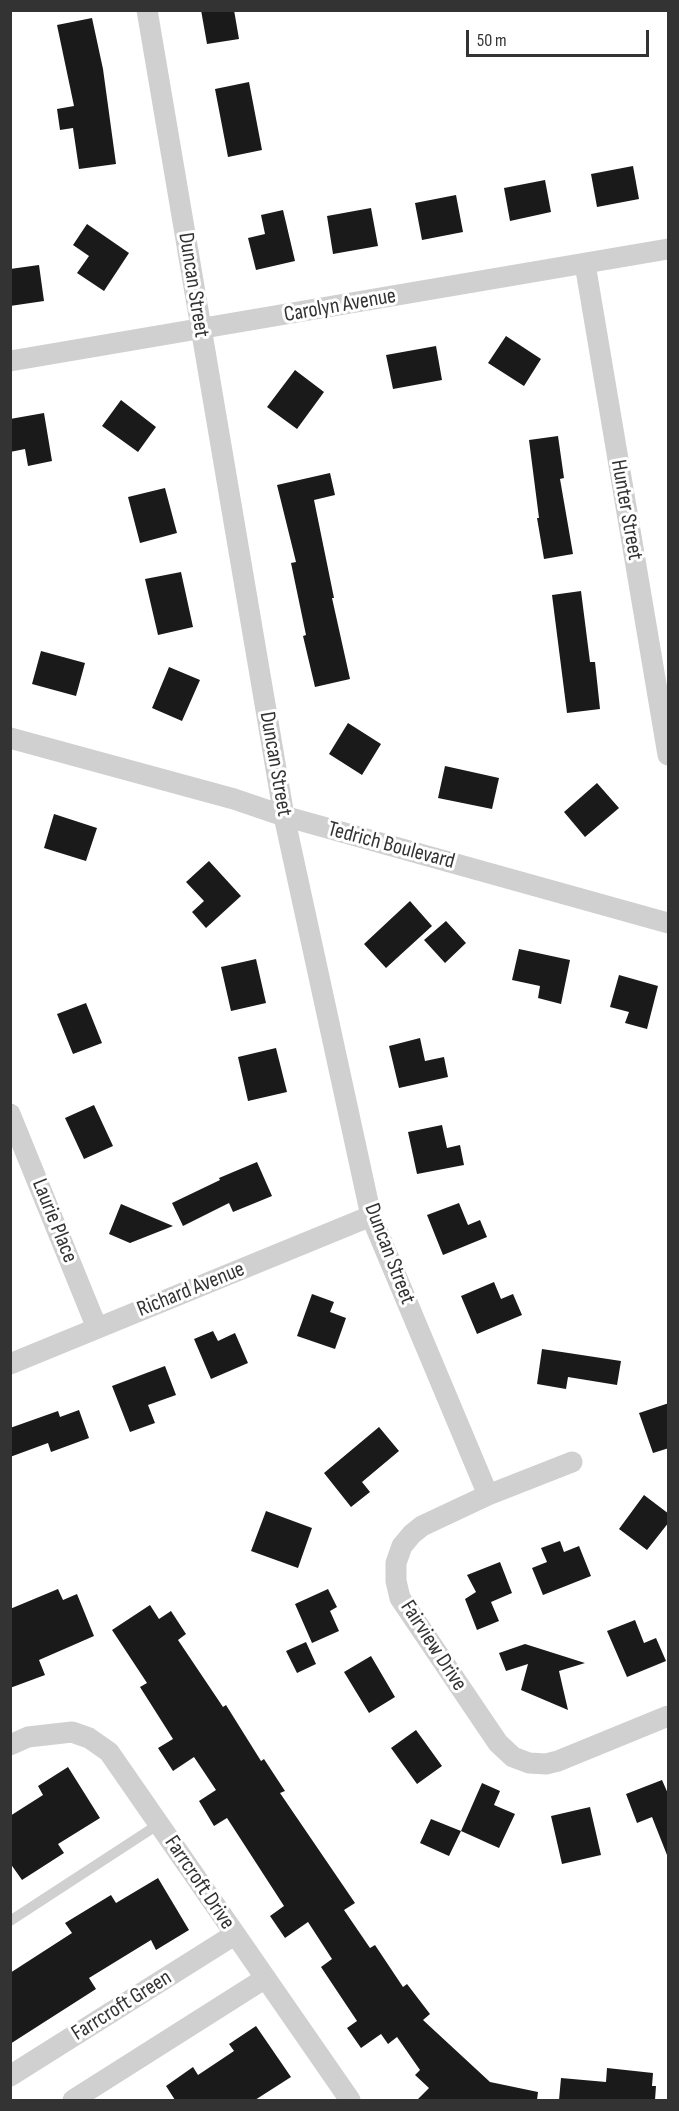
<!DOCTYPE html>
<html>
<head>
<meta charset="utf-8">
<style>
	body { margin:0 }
	#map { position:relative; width:679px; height:2111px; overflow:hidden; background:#fff; font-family:"Sofia Sans Condensed",sans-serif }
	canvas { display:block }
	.frame { position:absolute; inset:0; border:12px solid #333; pointer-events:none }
	.scale { position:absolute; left:466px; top:30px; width:183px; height:27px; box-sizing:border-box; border:3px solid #333; border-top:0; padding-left:8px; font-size:18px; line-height:21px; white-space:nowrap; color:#333; -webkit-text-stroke:4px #fff; paint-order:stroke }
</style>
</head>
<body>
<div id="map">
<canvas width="679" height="2111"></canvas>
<div class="frame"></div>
<div class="scale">50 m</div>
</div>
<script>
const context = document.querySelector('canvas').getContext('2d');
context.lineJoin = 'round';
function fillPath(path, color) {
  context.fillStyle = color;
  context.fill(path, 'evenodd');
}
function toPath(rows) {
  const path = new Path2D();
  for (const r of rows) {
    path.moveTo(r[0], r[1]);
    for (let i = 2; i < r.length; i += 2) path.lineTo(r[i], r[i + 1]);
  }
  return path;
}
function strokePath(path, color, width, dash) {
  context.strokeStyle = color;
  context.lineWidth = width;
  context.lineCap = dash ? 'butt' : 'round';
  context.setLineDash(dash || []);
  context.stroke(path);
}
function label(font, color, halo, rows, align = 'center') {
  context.font = font + ' "Sofia Sans Condensed",sans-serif';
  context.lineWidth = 6;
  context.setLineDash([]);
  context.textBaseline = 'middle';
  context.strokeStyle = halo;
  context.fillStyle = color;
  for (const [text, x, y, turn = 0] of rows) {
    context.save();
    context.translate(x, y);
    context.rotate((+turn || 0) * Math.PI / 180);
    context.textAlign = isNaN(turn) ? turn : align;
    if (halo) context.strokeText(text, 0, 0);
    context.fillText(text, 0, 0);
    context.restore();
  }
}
fillPath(toPath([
	[201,10,234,10,239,39,207,44],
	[92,18,103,69,116,164,79,169,73,128,60,130,57,109,74,106,57,25],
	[249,82,262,150,228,157,215,89],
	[633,166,639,199,597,207,591,174],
	[545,180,551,212,510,221,504,188],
	[456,195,463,232,422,240,415,203],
	[371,208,378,246,333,254,327,216],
	[283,210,295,261,256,270,248,238,265,234,261,215],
	[87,224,129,253,104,291,77,273,89,256,73,245],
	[39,265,44,301,10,306,10,269],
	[506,336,541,359,524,386,488,363],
	[436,346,442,380,393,389,386,355],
	[295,370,324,392,297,429,267,407],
	[121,400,156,427,138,452,102,426],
	[44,413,52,461,28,466,25,449,10,452,10,419],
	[558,436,564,478,560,479,573,554,544,559,537,518,539,518,529,440],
	[330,473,335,495,314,500,334,598,332,598,350,679,315,687,303,636,306,635,291,563,296,562,277,485],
	[165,488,177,533,140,543,128,497],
	[181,572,193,627,158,635,145,579],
	[581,591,590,662,595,662,600,709,567,713,552,595],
	[41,651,85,663,76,696,32,684],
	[169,667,200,680,182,721,152,708],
	[348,723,381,744,362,775,329,754],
	[445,766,499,778,492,809,438,798],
	[597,783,619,808,585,837,564,812],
	[54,814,97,828,86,861,44,848],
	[209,861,241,896,206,928,192,912,204,901,186,882],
	[410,901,432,926,386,968,364,944],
	[446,921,466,943,445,963,424,940],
	[519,949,570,960,561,1004,538,998,540,986,512,980],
	[256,959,266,1003,231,1011,221,967],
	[619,975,658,986,647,1029,625,1023,629,1012,610,1007],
	[86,1003,102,1043,73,1054,57,1014],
	[420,1038,425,1061,444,1057,448,1077,399,1088,389,1046],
	[276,1048,287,1092,248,1101,238,1057],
	[94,1105,113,1146,84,1159,65,1118],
	[442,1125,447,1148,460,1145,464,1165,417,1174,408,1132],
	[257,1162,272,1196,233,1212,229,1203,183,1226,172,1203,220,1180,219,1178],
	[459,1203,468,1225,480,1220,487,1237,443,1255,427,1215],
	[121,1204,173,1226,130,1243,109,1234],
	[494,1282,501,1299,513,1294,522,1315,477,1334,461,1296],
	[312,1294,334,1302,330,1312,346,1318,335,1349,297,1336],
	[213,1331,218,1341,235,1333,248,1363,211,1379,194,1339],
	[542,1349,621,1361,617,1385,568,1377,566,1389,537,1384],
	[165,1366,176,1395,148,1405,155,1423,130,1432,112,1386],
	[669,1403,669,1448,653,1453,639,1413],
	[79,1410,89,1438,51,1452,48,1443,10,1457,10,1428,58,1411,60,1417],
	[379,1427,399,1451,362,1482,370,1492,351,1507,324,1473],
	[644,1495,669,1514,669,1522,647,1550,619,1529],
	[266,1511,312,1528,298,1568,251,1551],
	[560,1541,564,1552,579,1546,591,1576,543,1595,532,1568,547,1562,541,1548],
	[500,1562,512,1593,491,1602,499,1621,477,1630,465,1599,476,1592,467,1575],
	[58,1589,63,1600,77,1594,94,1636,39,1660,45,1675,10,1688,10,1609],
	[328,1589,337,1607,330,1611,339,1631,312,1643,295,1604],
	[150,1605,159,1619,171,1611,186,1634,178,1640,223,1707,226,1705,261,1761,264,1759,285,1791,280,1793,355,1903,344,1910,370,1948,375,1945,403,1987,407,1984,430,2014,423,2020,490,2082,538,2092,537,2100,417,2100,429,2088,415,2075,420,2070,397,2037,388,2044,381,2034,361,2048,347,2028,357,2021,321,1967,332,1959,308,1922,285,1938,270,1916,284,1906,227,1818,214,1826,199,1801,216,1790,194,1757,173,1771,158,1748,173,1739,140,1687,147,1683,112,1630],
	[635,1620,644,1643,656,1638,666,1661,627,1677,607,1631],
	[306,1642,316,1664,297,1673,286,1651],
	[525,1644,585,1663,559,1671,568,1710,521,1690,528,1664,506,1671,499,1653],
	[371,1656,395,1697,369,1713,344,1672],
	[416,1730,442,1766,417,1784,391,1748],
	[68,1767,100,1818,58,1844,64,1853,22,1880,10,1863,10,1816,43,1795,38,1786],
	[662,1780,669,1796,669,1854,667,1855,652,1817,637,1823,626,1794],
	[482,1783,500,1791,494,1805,515,1814,499,1848,461,1831],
	[590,1807,601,1855,562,1864,551,1816],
	[431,1819,461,1831,449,1856,420,1843],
	[158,1878,189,1930,156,1950,151,1940,89,1978,96,1989,10,2044,10,1973,72,1933,65,1923,111,1895,116,1903],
	[256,2026,291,2077,255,2100,175,2100,166,2086,193,2067,198,2075,234,2051,229,2044],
	[607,2068,653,2073,652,2086,656,2086,655,2100,559,2100,561,2078,606,2082]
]), '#1a1a1a');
strokePath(toPath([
	[10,1921,159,1824]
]), '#d0d0d0', 10);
strokePath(toPath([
	[147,10,284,816,371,1216,488,1495],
	[585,264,668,755],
	[10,361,668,249],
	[10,738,234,799,284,816,668,923],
	[10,1114,97,1328],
	[10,1364,371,1216],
	[572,1462,488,1495,422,1526,412,1534,402,1546,396,1563,396,1581,400,1598,498,1743,513,1757,529,1763,546,1764,558,1761,668,1716],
	[10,1745,28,1737,72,1732,89,1738,109,1752,350,2100],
	[10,2076,234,1935],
	[73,2100,264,1979]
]), '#d0d0d0', 21);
label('22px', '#333', '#fff', [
	["Duncan Street",193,285,81],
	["Carolyn Avenue",340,306,-10],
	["Hunter Street",626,510,80],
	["Duncan Street",275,764,80],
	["Tedrich Boulevard",391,846,15],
	["Laurie Place",54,1221,68],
	["Duncan Street",389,1254,69],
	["Richard Avenue",191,1290,-22],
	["Fairview Drive",433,1646,57],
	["Farrcroft Drive",199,1883,56],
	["Farrcroft Green",122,2006,-32]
]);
</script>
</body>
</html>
